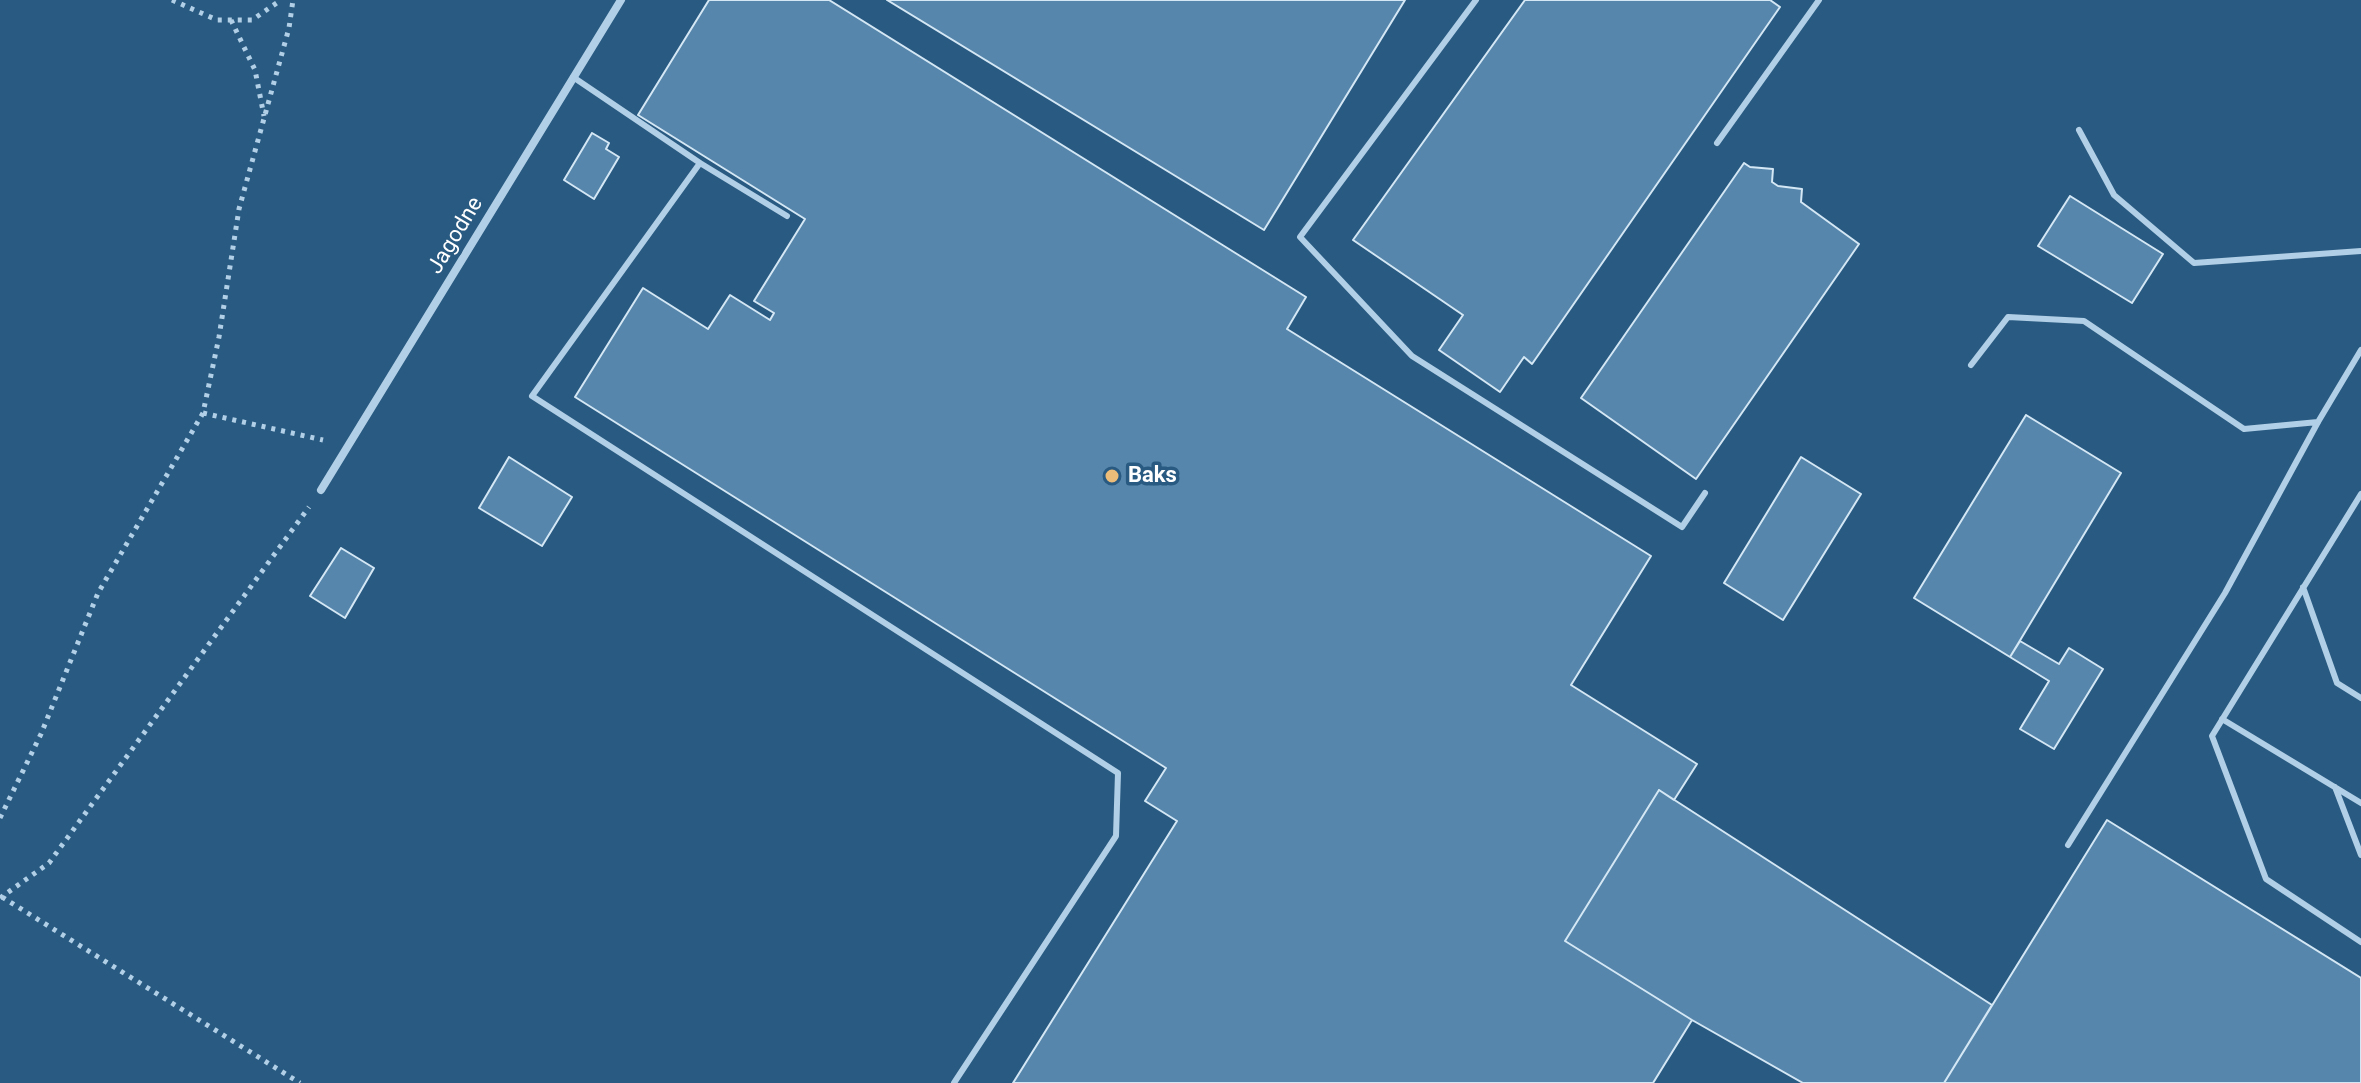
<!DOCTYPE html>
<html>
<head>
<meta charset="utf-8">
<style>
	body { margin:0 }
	canvas { display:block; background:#295a81 }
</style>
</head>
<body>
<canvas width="2361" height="1083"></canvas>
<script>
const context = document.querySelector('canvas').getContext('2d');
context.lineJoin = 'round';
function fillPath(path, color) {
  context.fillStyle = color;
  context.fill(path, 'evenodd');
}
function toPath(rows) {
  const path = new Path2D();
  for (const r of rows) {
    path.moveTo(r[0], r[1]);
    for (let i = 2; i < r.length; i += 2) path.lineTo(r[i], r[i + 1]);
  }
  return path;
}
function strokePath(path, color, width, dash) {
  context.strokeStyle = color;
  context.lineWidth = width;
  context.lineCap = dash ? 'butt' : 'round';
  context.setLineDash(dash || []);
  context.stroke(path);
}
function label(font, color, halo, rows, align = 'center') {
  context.font = font + ' Roboto,sans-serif';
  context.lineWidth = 7;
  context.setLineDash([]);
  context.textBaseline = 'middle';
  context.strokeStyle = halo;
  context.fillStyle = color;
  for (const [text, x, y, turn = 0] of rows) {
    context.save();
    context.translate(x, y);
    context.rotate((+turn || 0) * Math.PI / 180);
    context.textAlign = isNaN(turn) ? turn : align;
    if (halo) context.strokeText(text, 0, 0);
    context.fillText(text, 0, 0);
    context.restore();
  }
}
const building = toPath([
	[709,0,829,0,1306,297,1287,329,1651,556,1571,685,1697,764,1674,800,1659,790,1565,941,1692,1020,1653,1083,1013,1083,1177,821,1145,801,1166,768,575,397,643,288,708,329,730,295,770,320,774,313,754,301,805,219,638,115,709,0],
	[887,0,1405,0,1264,230,887,0],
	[1525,0,1770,0,1780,7,1532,364,1524,357,1500,392,1439,350,1463,315,1353,240,1525,0],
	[592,133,609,143,606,149,619,157,594,199,564,180,592,133],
	[1744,163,1750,167,1773,169,1772,182,1778,186,1802,189,1801,202,1859,244,1696,479,1581,398,1744,163],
	[2070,196,2163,254,2132,303,2038,246,2070,196],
	[2026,415,2121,473,2010,657,1914,598,2026,415],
	[509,457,572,497,542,546,479,508,509,457],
	[1801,457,1861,494,1783,620,1724,583,1801,457],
	[341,548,374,568,345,618,310,596,341,548],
	[2020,641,2059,664,2069,648,2103,669,2054,749,2020,729,2049,681,2010,657,2020,641],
	[1659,790,1992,1005,1944,1083,1803,1083,1692,1020,1565,941,1659,790],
	[2107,820,2361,978,2361,1083,1944,1083,2107,820]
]);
fillPath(building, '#5686ab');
strokePath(building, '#d4e7f5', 2);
strokePath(toPath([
	[172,0,217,20,252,20,281,0],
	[231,20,255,70,264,116],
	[203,413,323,440],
	[0,818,41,734,98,593,203,413,219,337,239,209,289,28,293,0],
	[2,897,300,1083],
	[0,898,49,863,309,507]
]), '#b1cfe6', 5, [4, 6]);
strokePath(toPath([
	[1476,0,1300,237,1412,356,1682,527,1705,493],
	[573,77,700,163,787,216],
	[2079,130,2114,195,2194,263,2361,251],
	[1717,143,1819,0],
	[700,163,532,396,1118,773,1116,836,954,1083],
	[1971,365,2008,317,2084,321,2244,429,2318,422],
	[2361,494,2212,736,2266,879,2361,942],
	[2303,587,2337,683,2361,698],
	[2222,719,2361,803],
	[2335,787,2361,855],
	[2068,845,2225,593,2318,422,2361,350]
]), '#b1cfe6', 6);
strokePath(toPath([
	[321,490,621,0]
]), '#b1cfe6', 8);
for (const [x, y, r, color] of [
	[1112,476,8,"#ecbd79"]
]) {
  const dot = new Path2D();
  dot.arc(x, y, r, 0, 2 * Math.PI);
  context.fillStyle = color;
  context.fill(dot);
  strokePath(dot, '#295a81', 3);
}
label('22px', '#fff', '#295a81', [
	["Jagodne",456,236,-59]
]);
label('bold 22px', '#fff', '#295a81', [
	["Baks",1128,476]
], 'left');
</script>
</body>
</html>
